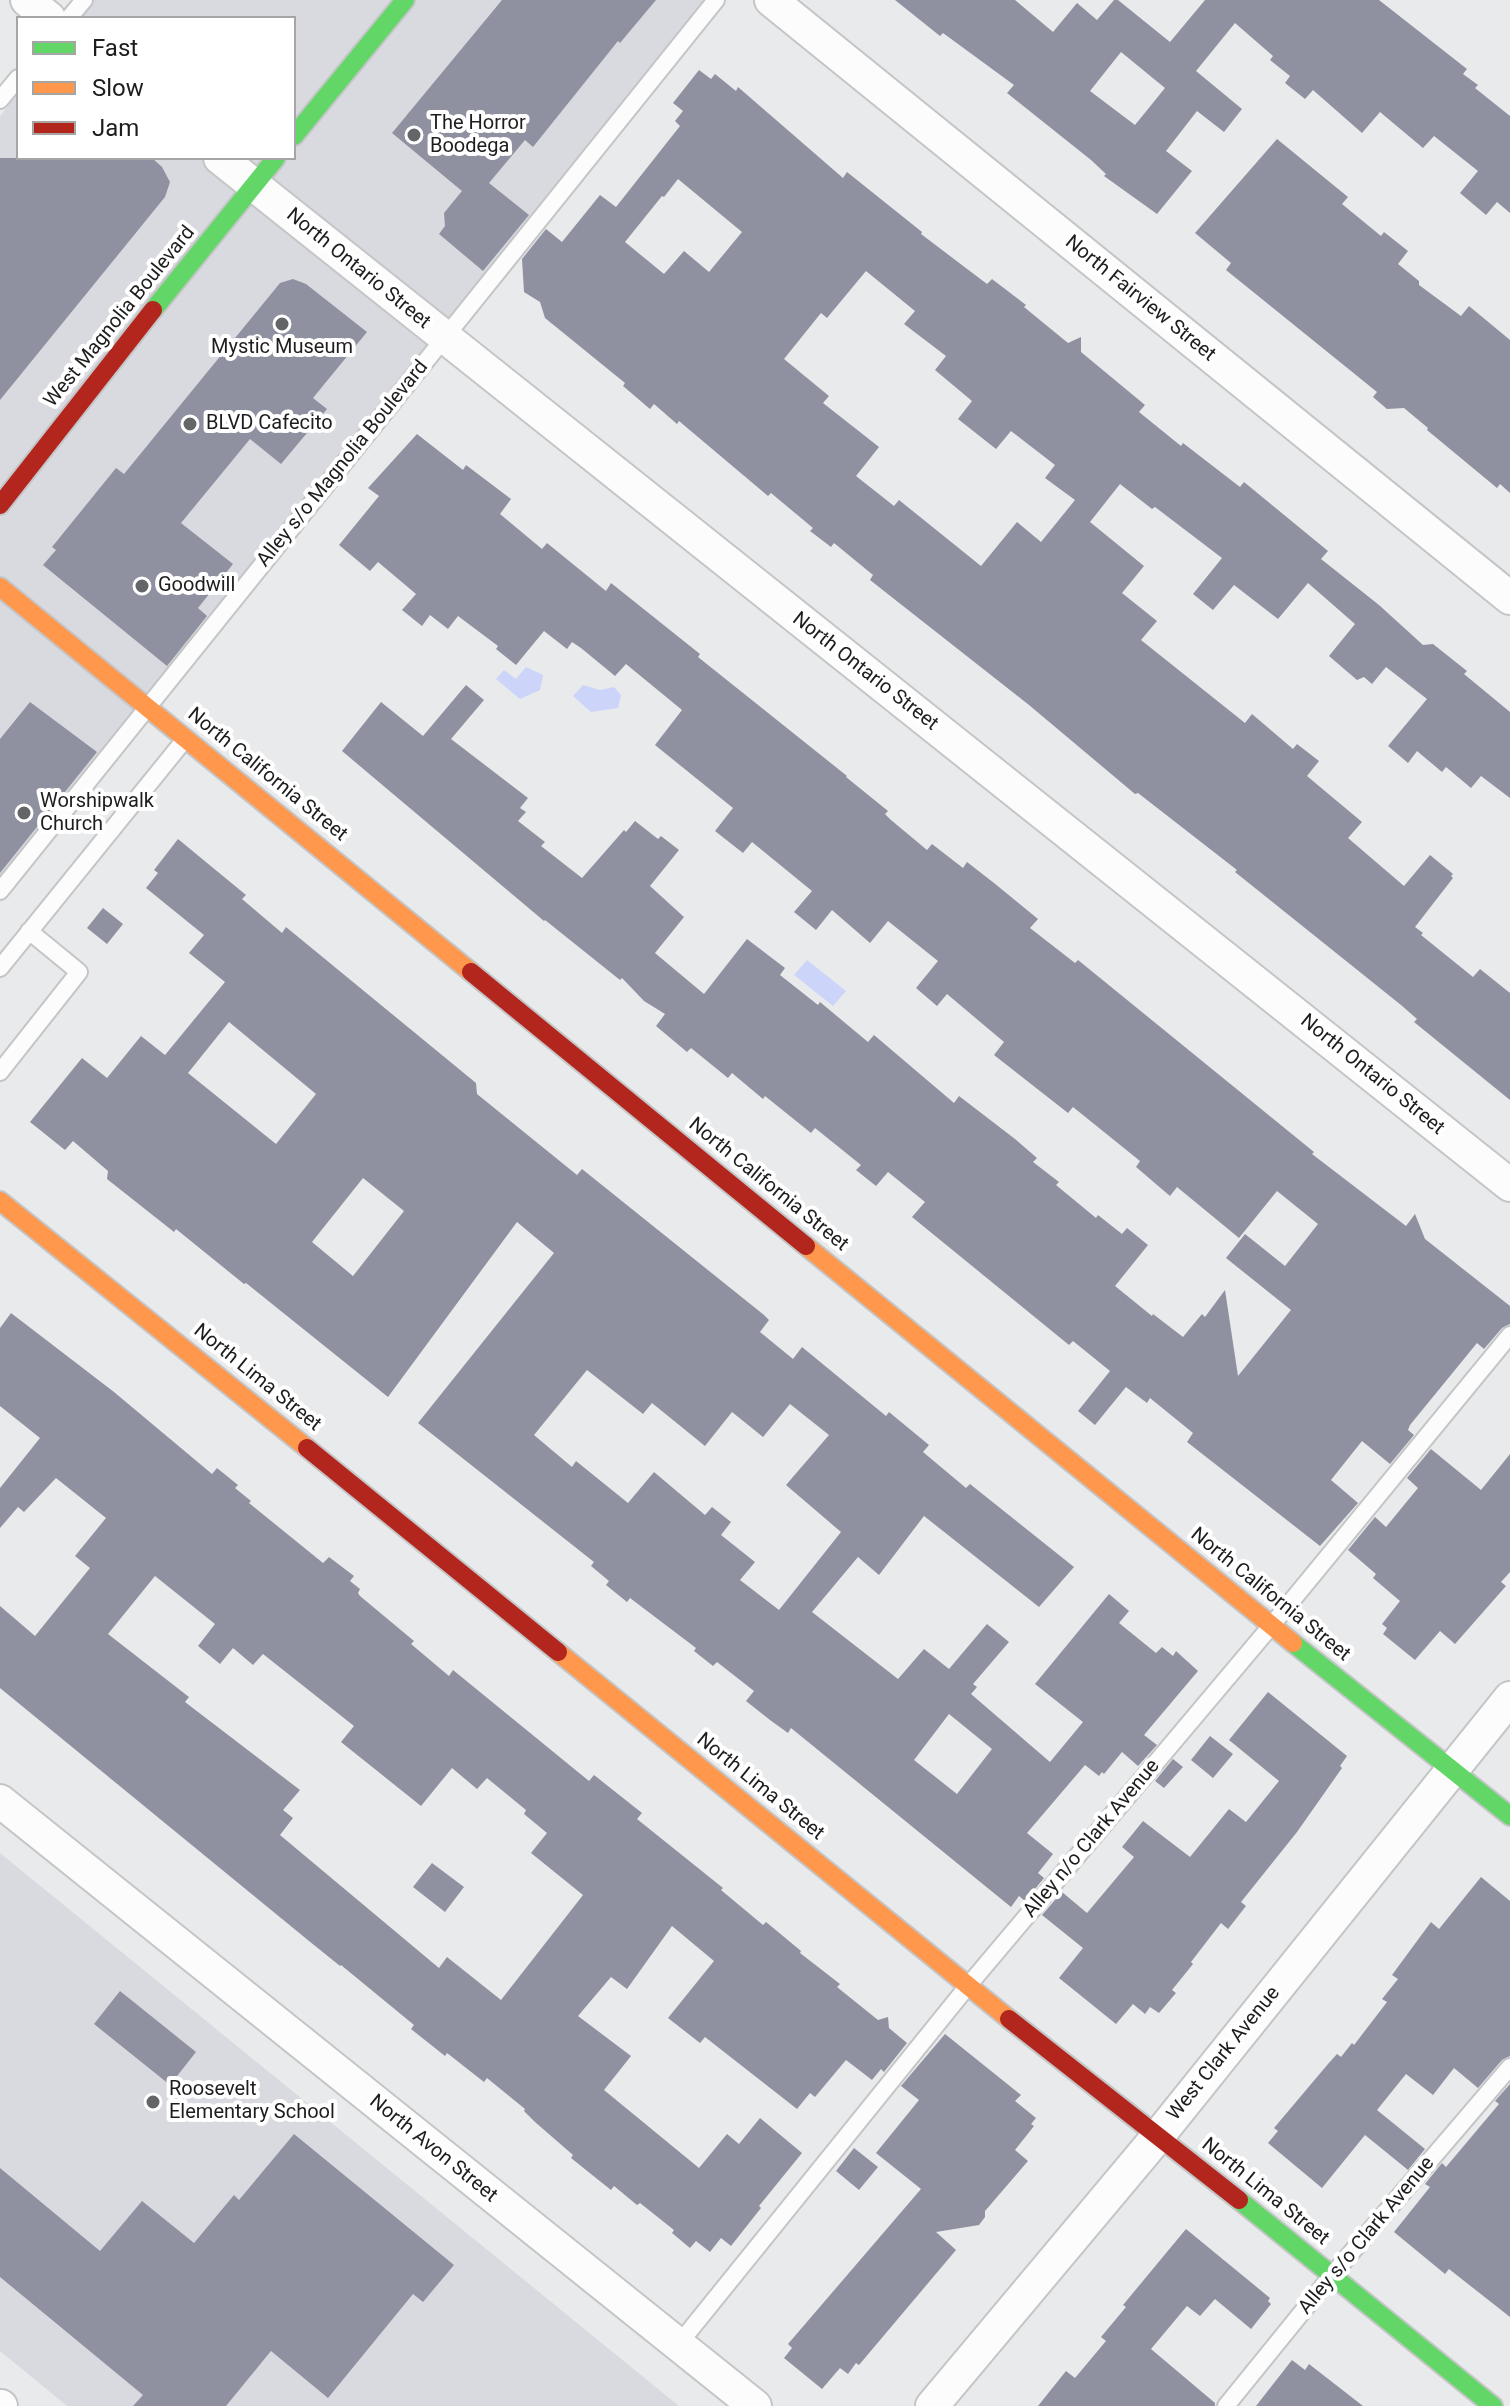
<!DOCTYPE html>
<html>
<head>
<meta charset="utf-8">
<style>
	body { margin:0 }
	#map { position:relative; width:1510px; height:2406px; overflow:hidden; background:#e9eaeb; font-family:Roboto,sans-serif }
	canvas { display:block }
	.legend { position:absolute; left:16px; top:16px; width:280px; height:144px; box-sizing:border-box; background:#fff; border:2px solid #a5a5a5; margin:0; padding:10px 14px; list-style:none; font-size:24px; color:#1d1d1e }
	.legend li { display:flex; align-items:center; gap:16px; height:40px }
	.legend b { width:40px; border:2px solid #a5a5a5 }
</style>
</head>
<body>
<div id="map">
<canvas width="1510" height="2406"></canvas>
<ul class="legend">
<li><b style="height:10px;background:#63d668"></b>Fast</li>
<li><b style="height:10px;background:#ff974d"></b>Slow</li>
<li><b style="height:10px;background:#b3261e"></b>Jam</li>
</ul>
</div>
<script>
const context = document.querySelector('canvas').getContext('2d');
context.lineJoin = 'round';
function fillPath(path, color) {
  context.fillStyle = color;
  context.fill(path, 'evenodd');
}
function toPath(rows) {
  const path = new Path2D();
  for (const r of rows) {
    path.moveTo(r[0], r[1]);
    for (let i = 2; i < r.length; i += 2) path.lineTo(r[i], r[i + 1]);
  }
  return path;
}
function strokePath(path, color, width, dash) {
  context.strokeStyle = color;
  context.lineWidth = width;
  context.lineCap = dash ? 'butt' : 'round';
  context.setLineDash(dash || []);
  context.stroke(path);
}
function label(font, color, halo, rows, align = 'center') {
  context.font = font + ' Roboto,sans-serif';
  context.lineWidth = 8;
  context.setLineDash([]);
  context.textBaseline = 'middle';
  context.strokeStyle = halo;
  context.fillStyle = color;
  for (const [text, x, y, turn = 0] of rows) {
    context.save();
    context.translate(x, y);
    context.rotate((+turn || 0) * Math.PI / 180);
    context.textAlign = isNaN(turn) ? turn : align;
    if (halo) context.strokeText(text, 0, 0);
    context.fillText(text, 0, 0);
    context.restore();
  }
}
fillPath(toPath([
	[94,0,716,0,0,891,0,116,18,94,18,158,294,158,294,18,79,18],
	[0,1853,679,2406,67,2406,0,2351]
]), '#d9dae0');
fillPath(toPath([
	[526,667,543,675,540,690,520,699,496,679,504,670,516,679],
	[583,685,600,690,614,687,621,695,618,708,591,712,573,696],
	[807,960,846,991,833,1006,794,975]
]), '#ccd4f9');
fillPath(toPath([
	[502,0,656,0,620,43,618,41,533,147,525,140,489,183,529,215,483,271,439,234,445,226,444,213,462,191,392,133],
	[895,0,1015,0,1053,32,1077,3,1097,20,1114,0,1118,0,1170,42,1205,0,1379,0,1467,69,1463,74,1478,85,1475,88,1510,116,1510,213,1497,202,1486,215,1460,193,1478,171,1434,136,1423,148,1380,112,1362,133,1313,90,1305,99,1285,83,1290,76,1270,60,1273,56,1235,23,1196,71,1242,109,1224,132,1197,111,1166,151,1192,171,1157,214,1104,176,1106,174,1091,160,1007,93,1014,85,943,33,940,36],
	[1121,52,1165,88,1135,125,1090,91],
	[699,70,711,79,715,74,736,91,738,87,843,178,847,172,922,232,921,234,987,284,992,279,1026,305,1024,307,1068,343,1081,337,1081,352,1145,405,1139,412,1181,446,1183,443,1240,487,1244,482,1328,551,1321,559,1379,605,1423,645,1433,644,1467,671,1464,674,1510,712,1510,798,1481,776,1471,788,1446,767,1442,772,1417,751,1408,763,1388,746,1427,699,1386,667,1372,684,1364,677,1357,680,1329,656,1355,624,1308,583,1278,619,1234,585,1213,610,1193,594,1222,558,1155,507,1152,509,1120,484,1090,522,1144,566,1122,593,1157,621,1141,640,1245,723,1252,714,1293,749,1297,744,1319,761,1307,776,1362,822,1348,838,1404,886,1430,855,1453,874,1451,876,1453,878,1415,927,1423,933,1421,935,1473,977,1480,969,1510,993,1510,1100,1414,1022,1417,1019,1401,1005,1235,872,1237,870,1138,793,1135,794,1029,705,870,580,873,575,834,543,831,547,810,531,813,528,771,493,768,496,679,421,677,424,654,404,650,409,623,386,625,383,545,318,540,302,524,292,522,259,546,229,562,242,600,195,616,207,680,126,675,121,683,111,673,103],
	[678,179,742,232,709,272,684,251,664,274,625,242,662,196,664,197],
	[866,271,915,311,904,324,946,356,935,370,972,401,958,419,996,449,1011,431,1055,465,1045,478,1075,500,1041,542,1017,522,981,566,899,500,894,506,856,476,879,447,823,403,829,396,784,359,821,313,827,318],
	[1277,139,1348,197,1342,204,1381,236,1384,232,1408,251,1398,264,1419,281,1419,285,1461,316,1469,306,1510,340,1510,493,1500,484,1497,488,1427,430,1428,428,1404,408,1387,409,1373,397,1377,392,1226,270,1231,263,1195,233],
	[0,158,152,158,162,167,170,182,165,197,0,400],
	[293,279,306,284,367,332,313,398,327,409,281,464,250,439,181,523,233,564,198,608,207,616,167,666,43,565,56,550,52,547,116,468,124,474,280,283],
	[417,434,463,470,466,465,511,499,500,514,542,549,547,543,606,591,611,583,700,654,698,657,847,776,846,777,888,811,885,814,891,820,927,850,932,844,963,868,967,862,994,883,1038,919,1030,928,1075,963,1078,960,1314,1152,1312,1154,1406,1226,1415,1214,1425,1239,1510,1306,1510,1324,1502,1328,1484,1349,1477,1343,1410,1425,1408,1430,1414,1435,1390,1464,1362,1441,1331,1480,1358,1503,1320,1546,1187,1442,1193,1433,1150,1398,1147,1403,1126,1387,1095,1425,1078,1411,1110,1371,1073,1341,1069,1345,912,1217,925,1202,888,1172,876,1186,856,1170,861,1165,815,1128,811,1133,765,1096,763,1099,732,1073,728,1078,691,1048,687,1052,656,1026,665,1014,644,1001,622,978,620,980,545,920,544,921,342,751,381,702,423,736,466,685,484,700,451,739,528,798,520,808,526,812,518,821,545,842,541,846,582,878,624,830,626,832,635,821,658,839,661,836,679,850,650,886,684,917,655,953,704,994,747,939,785,968,780,975,818,1005,820,1002,868,1042,874,1035,954,1103,959,1096,1015,1139,1037,1158,1033,1162,1059,1182,1056,1185,1096,1218,1098,1215,1122,1234,1127,1228,1148,1245,1115,1286,1152,1316,1153,1314,1183,1337,1202,1314,1205,1317,1225,1290,1238,1376,1291,1310,1226,1258,1245,1234,1285,1266,1318,1224,1277,1191,1239,1238,1177,1187,1170,1196,1136,1167,1140,1161,1073,1107,1068,1113,994,1055,1004,1042,947,994,937,1006,916,988,938,961,888,921,870,943,832,910,816,930,794,912,812,891,752,842,743,853,715,831,733,808,655,745,682,710,626,664,615,676,581,648,572,642,567,649,544,631,516,665,496,649,498,646,458,616,448,629,430,615,422,626,402,610,416,594,378,562,370,571,339,545,379,496,368,488],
	[30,702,97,752,0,873,0,739],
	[178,839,246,895,242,899,282,933,286,927,476,1083,477,1094,577,1175,582,1169,764,1315,769,1320,760,1332,793,1359,802,1347,886,1416,889,1412,929,1445,923,1452,966,1488,970,1484,1074,1567,1039,1607,924,1516,879,1575,858,1557,812,1612,898,1679,924,1649,949,1669,987,1624,1009,1642,973,1684,977,1687,971,1694,1050,1762,1083,1722,1035,1684,1109,1594,1129,1611,1119,1623,1156,1653,1162,1647,1173,1656,1176,1651,1198,1671,1144,1735,1157,1745,1138,1766,1122,1752,1104,1774,1102,1772,1099,1776,1085,1765,1027,1833,1053,1854,1038,1873,1044,1878,1025,1901,1019,1896,1011,1907,791,1728,788,1733,770,1720,746,1701,754,1691,717,1662,713,1666,694,1651,696,1648,630,1598,627,1602,606,1585,609,1581,591,1566,594,1562,418,1423,554,1253,517,1222,388,1397,246,1283,244,1284,176,1229,174,1232,107,1179,108,1171,73,1141,65,1150,30,1122,82,1058,107,1078,141,1036,165,1055,225,982,189,953,204,935,146,888,158,873,154,870],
	[229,1022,316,1094,276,1144,188,1073],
	[363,1178,404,1211,353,1276,312,1242],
	[587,1370,643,1414,652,1403,705,1446,732,1412,763,1437,790,1404,829,1435,786,1485,841,1532,779,1610,740,1580,755,1562,721,1535,731,1522,712,1507,705,1515,654,1472,628,1503,576,1461,572,1467,534,1435],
	[949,1714,992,1749,957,1794,914,1760],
	[103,908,123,924,107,944,87,928],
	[11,1313,114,1392,212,1474,217,1468,238,1485,235,1488,251,1501,249,1503,323,1563,329,1557,354,1576,350,1581,360,1589,358,1593,360,1596,414,1641,411,1644,449,1676,453,1670,589,1781,594,1775,642,1813,637,1819,723,1888,721,1890,763,1925,766,1922,777,1931,801,1951,800,1953,840,1984,837,1987,878,2020,888,2017,889,2028,907,2043,884,2072,881,2069,872,2080,846,2060,815,2097,810,2093,797,2109,705,2037,700,2043,668,2018,714,1961,672,1926,627,1989,611,1977,578,2016,631,2056,604,2090,699,2168,727,2134,739,2144,760,2118,802,2153,759,2206,761,2208,731,2246,721,2238,710,2252,696,2241,690,2248,672,2233,674,2230,640,2203,637,2205,614,2186,611,2190,571,2158,573,2155,535,2122,524,2111,525,2109,487,2078,484,2082,447,2053,445,2056,411,2029,414,2025,341,1965,340,1966,309,1941,0,1688,0,1606,35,1636,90,1568,75,1556,106,1518,56,1478,24,1512,18,1507,0,1528,0,1488,40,1438,0,1406,0,1328],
	[155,1576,215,1624,198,1646,220,1664,233,1648,253,1665,263,1654,354,1726,341,1742,421,1806,452,1768,477,1789,487,1778,526,1810,524,1814,547,1833,531,1853,583,1895,501,2000,447,1957,439,1968,280,1835,293,1818,283,1810,300,1790,185,1702,189,1697,108,1634],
	[1431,1449,1481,1490,1510,1454,1510,1572,1501,1582,1506,1586,1455,1644,1440,1631,1415,1660,1383,1634,1387,1628,1382,1624,1400,1601,1373,1578,1376,1574,1348,1550,1375,1517,1386,1527,1418,1488,1407,1478],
	[1268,1692,1347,1756,1340,1766,1342,1768,1297,1832,1241,1902,1246,1906,1228,1929,1221,1923,1191,1962,1193,1964,1172,1990,1176,1993,1159,2013,1150,2007,1145,2014,1133,2004,1116,2024,1059,1978,1083,1948,1042,1915,1062,1892,1087,1913,1134,1857,1122,1847,1143,1821,1190,1857,1229,1809,1246,1822,1279,1781,1229,1740],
	[1210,1736,1233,1754,1213,1778,1191,1760],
	[1173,1759,1183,1767,1164,1788,1155,1781],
	[432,1863,464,1887,445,1912,413,1887],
	[1481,1877,1510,1901,1510,2056,1502,2060,1478,2088,1454,2068,1433,2095,1406,2074,1377,2110,1425,2149,1408,2170,1365,2135,1322,2188,1268,2143,1278,2131,1274,2128,1328,2064,1337,2054,1341,2057,1352,2043,1354,2045,1387,2002,1382,1999,1398,1979,1392,1975,1431,1922,1439,1929],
	[120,1991,196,2052,170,2085,94,2024],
	[945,2034,1021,2095,1015,2101,1036,2118,1031,2124,1034,2126,1015,2150,1028,2161,985,2211,985,2217,979,2225,936,2232,956,2250,859,2365,856,2363,848,2374,840,2368,822,2389,784,2358,792,2348,788,2344,921,2189,876,2153,919,2100,901,2086],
	[1510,2084,1510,2317,1449,2269,1445,2274,1394,2232,1430,2187,1425,2184,1442,2163,1446,2167,1499,2104,1495,2101],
	[294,2134,454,2265,423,2302,413,2294,328,2398,271,2351,226,2406,133,2406,143,2395,0,2277,0,2168,100,2251,142,2201,194,2243,234,2195,239,2200],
	[854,2148,878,2167,859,2190,836,2171],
	[1186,2229,1270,2298,1268,2301,1271,2304,1251,2329,1215,2299,1200,2316,1187,2306,1151,2349,1215,2403,1215,2406,1038,2406,1066,2371,1075,2378,1106,2341,1101,2337,1126,2307,1123,2305],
	[1292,2360,1305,2370,1309,2364,1363,2406,1256,2406]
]), '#8f91a0');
const lane = toPath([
	[69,18,84,0],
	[0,100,18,78],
	[0,891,716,0],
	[0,968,186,738],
	[0,1072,79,972,29,931],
	[678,2345,967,1987,1271,1626,1510,1335],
	[1226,2406,1333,2274,1510,2067]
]);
const street = toPath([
	[27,0,49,18],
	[771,0,1510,598],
	[220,158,1510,1185],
	[0,1801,755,2406],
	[0,2406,1,2406],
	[932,2406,1159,2135,1510,1698]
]);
const fast = toPath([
	[294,136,405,0],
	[153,310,276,158],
	[1293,1643,1510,1816],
	[1239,2200,1493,2406]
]);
const slow = toPath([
	[0,587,471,972],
	[0,1201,307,1448],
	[806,1246,1293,1643],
	[558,1652,1009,2019]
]);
const jam = toPath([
	[0,505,153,310],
	[471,972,806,1246],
	[307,1448,558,1652],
	[1009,2019,1239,2200]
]);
strokePath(lane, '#c4c5c6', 20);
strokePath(street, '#c4c5c6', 36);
strokePath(fast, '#c4c5c6', 22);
strokePath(slow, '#c4c5c6', 22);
strokePath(jam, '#c4c5c6', 22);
strokePath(lane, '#fcfcfc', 16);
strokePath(street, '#fcfcfc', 32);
strokePath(fast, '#63d668', 18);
strokePath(slow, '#ff974d', 18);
strokePath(jam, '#b3261e', 18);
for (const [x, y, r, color] of [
	[414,135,8,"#646566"],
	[282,324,8,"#646566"],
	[190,424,8,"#646566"],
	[142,586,8,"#646566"],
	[24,813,8,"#646566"],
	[153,2102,8,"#646566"]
]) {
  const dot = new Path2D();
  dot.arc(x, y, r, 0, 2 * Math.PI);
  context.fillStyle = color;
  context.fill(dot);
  strokePath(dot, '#fff', 3);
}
label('20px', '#1d1d1e', '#fff', [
	["The Horror",430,124],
	["Boodega",430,147],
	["Mystic Museum",282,348,"center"],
	["BLVD Cafecito",206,424],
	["Goodwill",158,586],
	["Worshipwalk",40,802],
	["Church",40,825],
	["Roosevelt",169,2090],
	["Elementary School",169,2113]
], 'left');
label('20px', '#1d1d1e', '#fff', [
	["North Ontario Street",358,269,39],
	["North Fairview Street",1140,299,39],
	["West Magnolia Boulevard",120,317,-51],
	["Alley s/o Magnolia Boulevard",343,464,-51],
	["North Ontario Street",865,672,38],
	["North California Street",267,775,39],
	["North Ontario Street",1372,1075,39],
	["North California Street",768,1185,39],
	["North Lima Street",257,1378,39],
	["North California Street",1270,1595,39],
	["North Lima Street",760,1787,39],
	["Alley n/o Clark Avenue",1092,1839,-50],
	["West Clark Avenue",1224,2054,-51],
	["North Avon Street",433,2149,39],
	["North Lima Street",1265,2192,39],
	["Alley s/o Clark Avenue",1367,2236,-50]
]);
</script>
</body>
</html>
